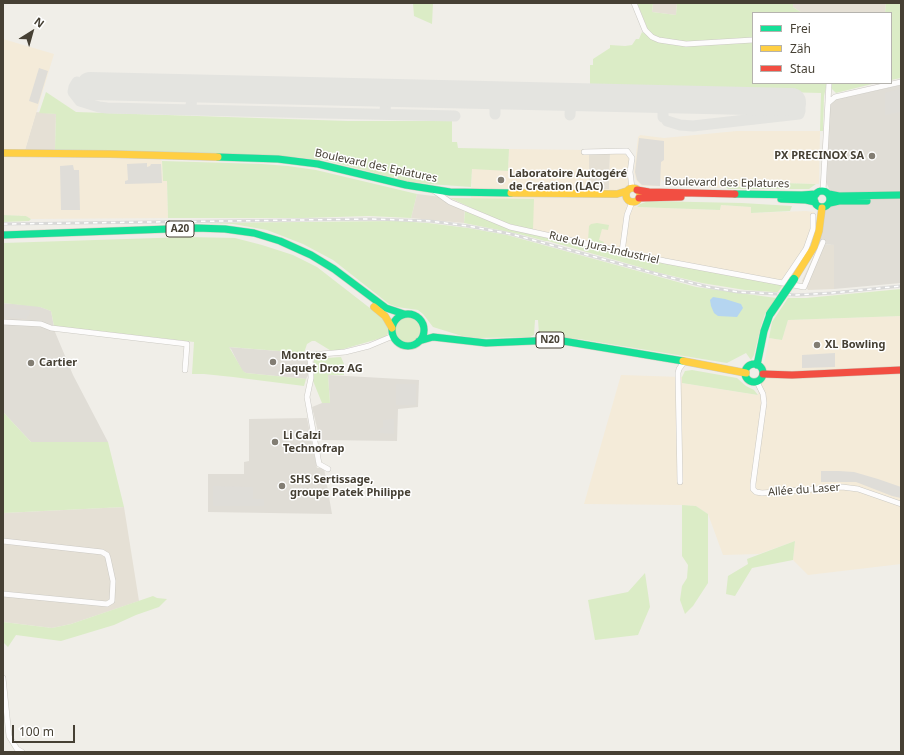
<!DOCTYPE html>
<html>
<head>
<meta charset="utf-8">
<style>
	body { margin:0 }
	#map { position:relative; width:904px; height:755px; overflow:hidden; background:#f0eee8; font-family:"Noto Sans",sans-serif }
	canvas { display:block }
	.frame { position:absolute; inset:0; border:4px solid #464034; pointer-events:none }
	.legend { position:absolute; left:752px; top:12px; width:140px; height:72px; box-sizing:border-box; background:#fff; border:1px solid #b5b3ae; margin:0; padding:5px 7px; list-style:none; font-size:12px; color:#464034 }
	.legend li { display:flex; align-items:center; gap:8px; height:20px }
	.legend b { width:20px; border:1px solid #b5b3ae }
	.north { position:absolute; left:12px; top:12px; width:40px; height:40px; -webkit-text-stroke:3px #fff; paint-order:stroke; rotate:37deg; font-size:11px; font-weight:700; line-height:16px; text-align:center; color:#464034 }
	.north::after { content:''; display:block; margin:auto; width:14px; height:18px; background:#464034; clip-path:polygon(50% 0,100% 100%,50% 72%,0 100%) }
	.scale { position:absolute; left:12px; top:725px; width:63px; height:18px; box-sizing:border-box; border:2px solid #464034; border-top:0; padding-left:5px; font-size:12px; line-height:14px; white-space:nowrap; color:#464034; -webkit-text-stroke:3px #fff; paint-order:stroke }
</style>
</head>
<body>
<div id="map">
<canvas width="904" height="755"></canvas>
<div class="frame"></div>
<ul class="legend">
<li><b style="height:5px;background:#16e098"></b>Frei</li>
<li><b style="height:5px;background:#ffcf43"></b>Zäh</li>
<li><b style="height:5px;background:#f24e42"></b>Stau</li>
</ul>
<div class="north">N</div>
<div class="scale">100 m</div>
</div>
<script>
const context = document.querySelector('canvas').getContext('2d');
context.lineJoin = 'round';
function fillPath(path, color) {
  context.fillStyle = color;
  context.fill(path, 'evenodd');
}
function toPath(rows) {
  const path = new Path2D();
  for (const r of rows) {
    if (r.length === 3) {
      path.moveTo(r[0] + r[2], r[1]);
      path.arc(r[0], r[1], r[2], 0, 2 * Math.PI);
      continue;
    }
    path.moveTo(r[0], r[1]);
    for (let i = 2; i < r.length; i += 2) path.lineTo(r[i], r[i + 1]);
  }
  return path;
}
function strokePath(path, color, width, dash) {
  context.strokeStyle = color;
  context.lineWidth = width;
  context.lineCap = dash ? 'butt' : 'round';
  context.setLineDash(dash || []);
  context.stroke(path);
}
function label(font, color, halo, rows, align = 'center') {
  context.font = font + ' "Noto Sans",sans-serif';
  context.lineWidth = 3;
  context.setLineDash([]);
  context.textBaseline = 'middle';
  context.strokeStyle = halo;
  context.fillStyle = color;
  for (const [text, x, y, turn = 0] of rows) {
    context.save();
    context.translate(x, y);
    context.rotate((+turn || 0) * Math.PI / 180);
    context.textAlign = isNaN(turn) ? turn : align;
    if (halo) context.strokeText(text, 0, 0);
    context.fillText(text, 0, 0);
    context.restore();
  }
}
fillPath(toPath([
	[653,3,677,3,676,15,652,12],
	[793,3,886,3,885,13,802,13,793,7],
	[36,112,56,114,55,150,25,150],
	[589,154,610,154,609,189,589,189],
	[417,194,450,198,465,206,464,223,411,218],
	[819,244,834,245,834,289,808,290,802,281],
	[124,507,139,601,71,624,52,628,3,622,3,513]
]), '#e5e0d5');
fillPath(toPath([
	[3,39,54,54,25,150,55,150,161,153,163,181,167,181,168,218,31,219,26,216,3,215],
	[737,131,820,131,819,184,781,183,780,187,715,188,669,185,664,182,661,178,660,186,642,186,636,180,634,172,638,137,640,135,664,138],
	[509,149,589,150,589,189,609,189,610,154,624,154,629,157,629,186,623,190,624,203,637,207,720,210,721,205,751,207,751,213,806,211,814,212,814,225,812,236,784,286,623,255,533,234,471,198,472,168,508,171],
	[901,316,901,564,808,575,793,560,795,541,759,554,723,555,708,514,696,506,682,505,584,504,621,375,682,377,682,383,758,395,769,338,782,340,788,320]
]), '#f4ebd9');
fillPath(toPath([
	[901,85,901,283,834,289,834,245,819,244,824,221,825,209,832,204,831,193,826,182,830,105,833,100],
	[3,303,38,306,51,311,55,332,73,375,108,442,31,442,3,412],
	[228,347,304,353,308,358,308,375,306,379,246,373,242,371,231,349],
	[328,375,419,380,418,407,398,409,397,441,320,440,312,407,322,403,330,403],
	[307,418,317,468,324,468,332,514,208,512,208,474,244,474,244,462,249,461,249,419]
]), '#e0ddd6');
fillPath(toPath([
	[413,3,433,3,432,24,414,16],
	[637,3,653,3,652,12,676,15,677,3,793,3,793,7,802,13,753,13,753,39,686,42,659,38,654,36,648,30],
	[886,3,901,3,901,78,891,80,891,13,885,13],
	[642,32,658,42,675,45,698,45,753,42,753,83,827,83,824,96,823,131,820,131,821,93,590,87,590,65,593,65,593,59,610,48,610,45,625,46,632,45,636,39,639,39],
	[831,83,876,83,836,93,831,88],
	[46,92,76,112,348,121,452,121,452,142,457,142,458,148,509,149,508,171,472,169,471,187,429,184,406,181,320,159,318,160,296,157,55,150,56,114,39,113],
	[162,161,262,164,288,166,316,170,417,194,411,218,369,216,303,218,168,218,167,181,163,181],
	[780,183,816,184,809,189,728,189,725,187,780,187],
	[450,198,534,199,533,230,502,222],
	[649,201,742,203,792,206,790,211,751,213,751,207,721,205,720,210,637,207,640,204],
	[465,211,533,234,623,255,783,285,778,292,774,292,745,290,702,283,643,269,643,268,548,241,545,241,519,234,464,223],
	[3,215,26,216,31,219,29,221,3,222],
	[397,221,428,223,468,228,507,235,696,287,776,298,765,314,761,326,754,355,751,360,746,353,727,363,579,339,541,336,539,334,538,320,535,320,534,335,530,337,478,338,462,336,433,327,423,314,418,310,397,307,389,304,333,260,303,244,267,230,233,224,204,223],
	[597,223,609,225,608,230,602,229,599,240,604,242,603,245,588,241,589,226,591,224],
	[188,237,235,238,262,245,293,255,317,267,384,319,389,331,387,335,385,337,333,352,315,341,312,341,307,344,304,353,229,347,243,371,246,373,306,379,304,386,233,377,204,374,192,374,194,342,54,326,51,311,40,307,3,303,3,243],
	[901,289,901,316,788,320,782,340,769,338,772,322,788,298,806,298],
	[407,330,13],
	[341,357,344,364,344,375,328,375,330,403,322,403,313,381,314,375,314,359],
	[692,370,737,378,746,386,754,390,758,395,682,383,682,377,685,371],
	[3,412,31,442,108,442,124,507,3,513],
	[682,505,696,506,708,514,708,583,693,606,685,614,680,600,682,586,687,578,688,565,682,556],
	[795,541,793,560,752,568,735,596,726,594,728,576,748,564,747,559],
	[645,573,650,607,638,635,595,640,588,600,628,592],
	[153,596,157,598,167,599,159,607,136,615,114,625,61,641,16,635,8,647,3,642,3,622,52,628,71,624]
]), '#dbecc6');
fillPath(toPath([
	[39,68,48,71,38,104,29,101],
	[901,89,901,112,885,115,885,93],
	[639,138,664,141,664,160,661,162,660,186,642,185,637,180,635,172],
	[147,163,147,167,150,166,151,164,161,164,162,183,125,184,125,181,128,180,127,164],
	[73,165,74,170,79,170,80,210,61,210,60,166],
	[3,308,30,310,29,316,27,316,27,319,3,317],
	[835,353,835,367,802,368,802,355],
	[396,384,416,384,416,405,396,405],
	[394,419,394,434,379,433,380,428,383,428,383,420],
	[821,471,839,471,854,472,878,479,901,487,901,498,892,496,856,482,821,482],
	[213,486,253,487,253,499,264,499,264,506,213,506]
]), '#dfddd8');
fillPath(toPath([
	[713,297,725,299,741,304,743,308,737,317,718,316,714,313,711,306,710,300]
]), '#b5d5f0');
strokePath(toPath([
	[90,86,77,82,74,87,73,92,80,101,99,107,107,108,455,116],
	[495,95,495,114],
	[663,100,663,117],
	[191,110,192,88],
	[385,114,386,93],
	[570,115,571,97],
	[667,121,680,125,693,126,799,114,800,111,800,104,792,102]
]), '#e4e4e0', 11);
strokePath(toPath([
	[90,86,792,102]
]), '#e4e4e0', 28);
const street = toPath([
	[634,3,645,30,652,37,659,40,686,44,753,40],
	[828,103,835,97,901,82],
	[584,152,627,151,632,158,630,172,632,188],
	[433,190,450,202,510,227,665,261,804,287,823,242],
	[823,191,829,83],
	[622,252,627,215,632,202],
	[783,283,806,249,813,229,813,216],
	[3,322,41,324,51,328,187,344,185,370],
	[757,382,763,394,764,403,753,484,753,489,756,492,762,493,842,487,858,489,901,504],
	[328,469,319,464,307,397,311,378,310,355,345,352,369,346,393,336],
	[680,482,678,373,679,369,684,362],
	[3,541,102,552,107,555,108,558,113,581,112,601,107,604,3,594],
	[3,678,9,736,17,749,22,752]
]);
const fast = toPath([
	[218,157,278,159,318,164,406,185,450,192,511,193],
	[822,199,8],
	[735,194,802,195,816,194],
	[829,194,839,196,901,195],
	[781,199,806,200,815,202],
	[830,203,839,201,867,201],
	[3,235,196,228,225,229,254,233,280,241,311,255,334,269,386,308,404,314],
	[408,330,16],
	[419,341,433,337,486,343,557,340,683,361],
	[754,373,9],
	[757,365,764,331,770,314]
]);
const slow = toPath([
	[3,153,110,154,218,157],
	[633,195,7],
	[511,193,617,194,627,191],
	[794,279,814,247,819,231,822,208],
	[374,307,385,316,392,328],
	[683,361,746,373]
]);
const jam = toPath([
	[637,190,649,192,735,194],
	[639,198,681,197],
	[763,374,792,375,901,370]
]);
strokePath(street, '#cccac4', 6);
strokePath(fast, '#d0ccbe', 8);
strokePath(slow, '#d0ccbe', 8);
strokePath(jam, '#d0ccbe', 8);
strokePath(street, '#fdfcfc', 5);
strokePath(fast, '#16e098', 7);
strokePath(slow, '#ffcf43', 7);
strokePath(jam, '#f24e42', 7);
const rail = toPath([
	[3,224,372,219,430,221,468,226,511,234,672,278,708,287,738,292,797,295,832,293,901,286]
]);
strokePath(rail, '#d9d9d8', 3);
strokePath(rail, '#fff', 1.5, [4.5]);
const fastBridge = toPath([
	[770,314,794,279]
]);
strokePath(fastBridge, '#d3ccb4', 9, []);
strokePath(fastBridge, '#16e098', 8);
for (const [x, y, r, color] of [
	[872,156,4,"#827d73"],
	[501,180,4,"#827d73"],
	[817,345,4,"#827d73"],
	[273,362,4,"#827d73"],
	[31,363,4,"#827d73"],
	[275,442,4,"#827d73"],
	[282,486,4,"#827d73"]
]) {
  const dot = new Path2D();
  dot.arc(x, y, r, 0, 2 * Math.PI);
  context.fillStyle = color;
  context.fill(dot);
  strokePath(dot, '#fff', 1.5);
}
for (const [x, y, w] of [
	[180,229,28],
	[550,340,28]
]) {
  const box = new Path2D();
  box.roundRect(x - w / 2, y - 8, w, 16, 3);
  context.fillStyle = '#fff';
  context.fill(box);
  strokePath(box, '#464034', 1);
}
label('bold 10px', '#464034', null, [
	["A20",180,229],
	["N20",550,340]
]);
label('bold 11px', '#464034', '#fff', [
	["PX PRECINOX SA",864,156,"right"],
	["Laboratoire Autogéré",509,174],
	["de Création (LAC)",509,187],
	["XL Bowling",825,345],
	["Montres",281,356],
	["Jaquet Droz AG",281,369],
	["Cartier",39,363],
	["Li Calzi",283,436],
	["Technofrap",283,449],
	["SHS Sertissage,",290,480],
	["groupe Patek Philippe",290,493]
], 'left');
label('11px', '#464034', '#fff', [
	["Boulevard des Eplatures",376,166,12],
	["Boulevard des Eplatures",727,183,1],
	["Rue du Jura-Industriel",604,248,13],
	["Allée du Laser",804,490,-4]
]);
</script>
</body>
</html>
